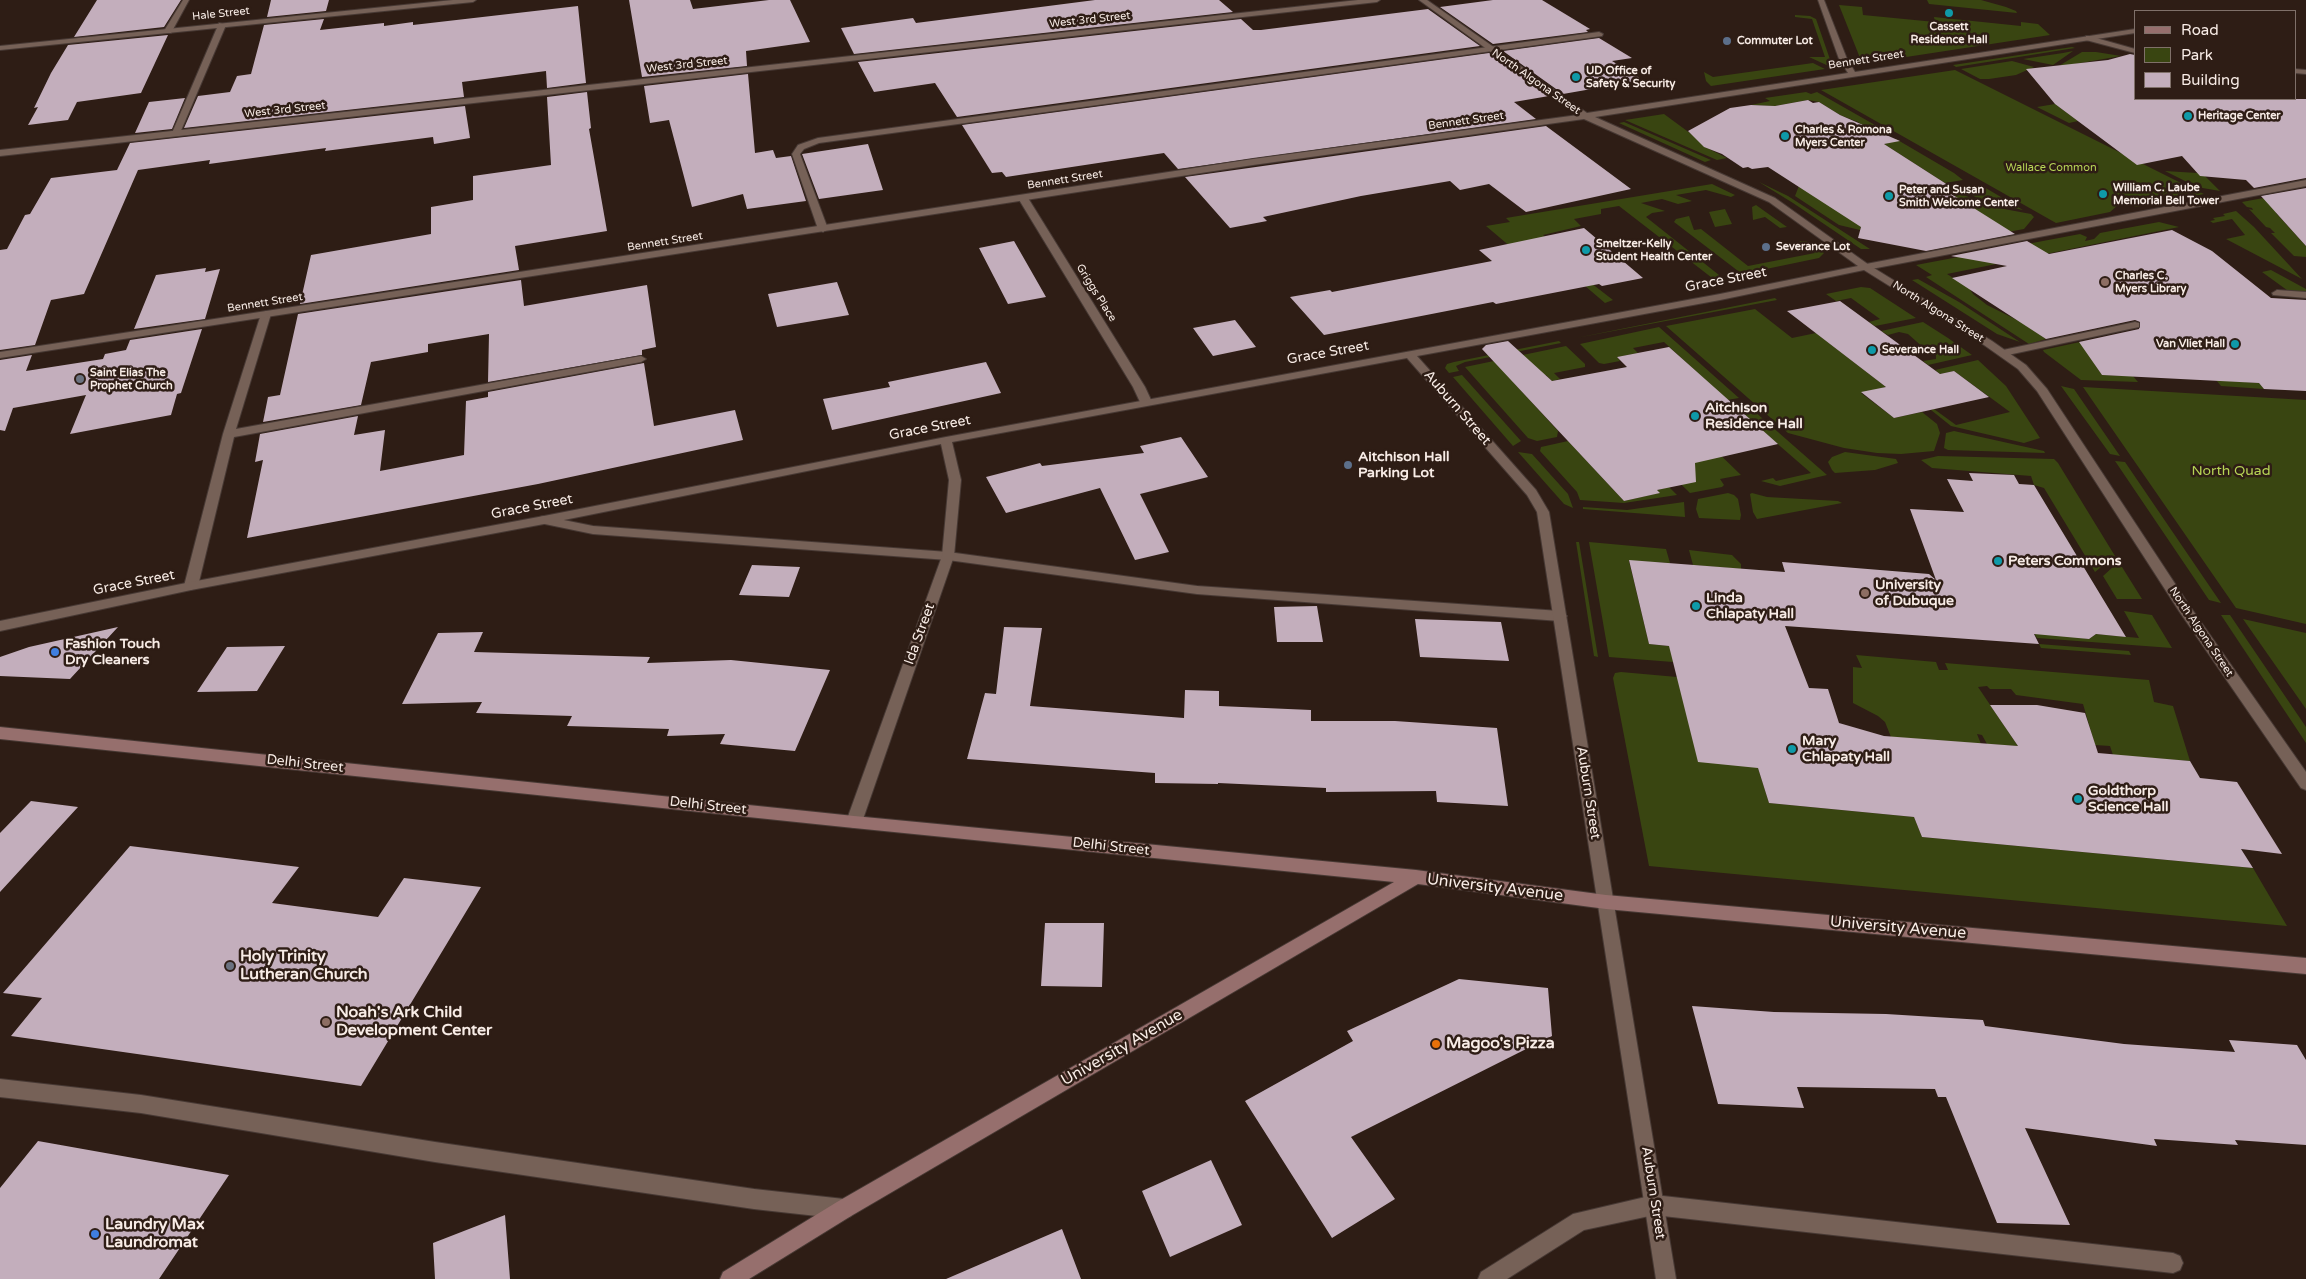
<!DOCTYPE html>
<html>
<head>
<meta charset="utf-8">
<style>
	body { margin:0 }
	#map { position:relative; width:2306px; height:1279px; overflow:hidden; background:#2e1d15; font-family:"Varela Round",sans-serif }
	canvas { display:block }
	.legend { position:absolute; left:2134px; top:10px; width:162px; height:90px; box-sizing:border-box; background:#2e1d15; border:1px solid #7f7069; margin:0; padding:6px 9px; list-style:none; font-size:15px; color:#f8ece6 }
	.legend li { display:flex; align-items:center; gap:10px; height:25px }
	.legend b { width:25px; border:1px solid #7f7069 }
</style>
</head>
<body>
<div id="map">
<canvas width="2306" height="1279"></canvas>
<ul class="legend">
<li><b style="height:6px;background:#966f6d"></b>Road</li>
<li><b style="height:14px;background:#394511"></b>Park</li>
<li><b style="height:14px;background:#c3aebc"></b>Building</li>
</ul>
</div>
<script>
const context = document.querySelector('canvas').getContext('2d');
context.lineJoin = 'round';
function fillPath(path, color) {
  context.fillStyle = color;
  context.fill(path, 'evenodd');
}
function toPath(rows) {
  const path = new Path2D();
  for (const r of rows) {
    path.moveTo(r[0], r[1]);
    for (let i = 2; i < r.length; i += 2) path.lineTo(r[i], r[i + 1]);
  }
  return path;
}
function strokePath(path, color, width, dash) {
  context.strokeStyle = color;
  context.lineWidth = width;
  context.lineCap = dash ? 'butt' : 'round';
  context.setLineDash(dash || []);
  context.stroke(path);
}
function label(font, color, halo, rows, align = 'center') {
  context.font = font + ' "Varela Round",sans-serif';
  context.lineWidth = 5;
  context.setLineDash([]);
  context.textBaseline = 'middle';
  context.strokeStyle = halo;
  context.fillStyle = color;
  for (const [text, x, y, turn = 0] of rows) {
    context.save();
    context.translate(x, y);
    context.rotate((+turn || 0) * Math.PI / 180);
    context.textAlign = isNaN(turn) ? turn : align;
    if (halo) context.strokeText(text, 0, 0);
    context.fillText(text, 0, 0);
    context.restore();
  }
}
fillPath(toPath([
	[1927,0,1981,0,2006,7,2016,11,2017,13,1929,4],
	[1839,5,1862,7,1863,15,1935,22,1934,17,2021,26,2021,22,2038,24,2050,35,1867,63,1860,58],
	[1795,15,1810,16,1816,19,1833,68,1809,57,1825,57,1812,19,1795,17],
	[2072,47,2075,48,1956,67,1953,65],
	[2073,51,2053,65,2023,59,2063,53],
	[2082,52,2096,52,2121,56,2057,67],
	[2012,61,2034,67,2016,75,1989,79,1980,79,1961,69],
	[1813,63,1825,69,1711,86,1706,81,1704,72,1713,77],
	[1955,70,2181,183,2204,194,2136,207,2119,201,2114,202,2118,205,2110,212,2056,223,1821,90],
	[1806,92,1811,94,1817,92,1882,129,1868,131,1858,122,1840,115,1819,102,1808,100,1775,106,1751,105,1770,101,1765,98],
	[2055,104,2078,121,2069,123,2037,107],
	[1664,114,1698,139,1705,147,1727,158,1717,160,1625,120],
	[1624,122,1711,160,1705,162,1619,123],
	[1896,139,1954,173,1963,180,1945,183,1884,144,1888,143,1885,141],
	[2165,171,2197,173,2205,176,2220,191,2197,187],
	[1804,173,1861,226,1860,230,1839,225,1795,196],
	[1759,182,1788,196,1870,249,1861,249,1793,203],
	[1712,184,1735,195,1731,197,1706,190,1676,195,1692,201,1678,204,1662,199,1641,203,1665,211,1652,213,1646,217,1724,279,1716,281,1619,206,1601,209,1601,214,1574,219,1581,226,1543,235,1571,260,1573,269,1613,300,1605,303,1550,256,1512,248,1486,226,1510,222,1506,218],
	[1984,187,2023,210,1987,203,1962,190],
	[2306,190,2276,213,2306,246,2306,257,2294,256,2271,233,2275,233,2270,228,2266,227,2249,209,2253,210,2252,208,2247,207,2242,202],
	[1962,194,1988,206,2031,214,2034,217,2024,229,1943,244,1892,244,1983,215,1953,195],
	[1756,205,1770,215,1787,227,1780,228,1765,217,1753,220,1752,207],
	[1725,209,1732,224,1715,227,1709,212],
	[2236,211,2254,227,2302,279,2226,239,2245,235,2232,219,2213,223,2210,221,2215,220,2213,218,2225,216,2223,214],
	[1689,216,1694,230,1701,229,1748,266,1815,253,1799,241,1806,241,1824,253,1819,258,1742,274,1674,222,1676,219],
	[2159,222,2179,227,1947,274,1969,288,1973,294,1987,305,2021,322,2046,339,2029,344,1926,277,1932,275,1916,265,2080,234,2087,237,2085,241,2094,239,2100,233],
	[2271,270,2306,289,2306,294,2291,293,2262,272],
	[1918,279,1959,302,2020,342,1997,334,1912,280],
	[1861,287,1870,288,1916,318,1875,326,1869,322,1880,319,1851,298,1836,301,1826,294],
	[1775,298,1777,300,1576,338],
	[1755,309,1792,338,1816,333,1886,387,1861,393,1894,418,1922,412,1937,424,1940,433,1934,451,1901,454,1877,453,1844,448,1788,433,1666,326],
	[1923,322,1948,338,1972,355,1928,365,1923,361,1936,359,1936,353,1925,349,1908,334,1899,332,1888,335,1881,331],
	[1659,327,1739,398,1727,400,1664,342,1633,348,1638,353,1617,357,1620,361,1604,364,1599,363,1580,344],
	[1559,341,1561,343,1465,362,1456,366,1459,371,1449,373,1445,368,1447,364,1454,362],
	[2080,342,2102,375,2133,376,2138,382,2081,380,2044,352,2043,350],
	[1566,346,1585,364,1585,367,1554,373,1560,379,1552,381,1546,375,1513,382,1558,431,1557,437,1537,441,1528,438,1465,367],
	[1978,360,2006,386,2040,438,2024,443,1951,426,1931,410,1934,409,1956,425,2010,412,1954,371,1940,374,1935,370],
	[1462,375,1521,441,1513,446,1453,377],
	[2216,380,2259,383,2264,389,2221,386],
	[2061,386,2074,389,2120,456,2110,454],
	[2083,387,2306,400,2306,624,2236,608],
	[1746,404,1827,475,1780,486,1761,481,1773,478,1776,481,1811,473,1735,407],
	[1954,431,2044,451,2045,453,1948,450,1944,448,1946,433],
	[1568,441,1624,501,1659,493,1657,490,1669,487,1677,495,1624,503,1580,500,1577,492,1540,451,1541,447],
	[1710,445,1741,475,1720,479,1724,485,1722,487,1690,493,1653,457],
	[1518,452,1532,454,1568,494,1573,508,1564,504],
	[1845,452,1896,459,1898,463,1875,470,1835,473,1832,470,1828,462,1832,457],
	[1938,456,2054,459,2058,463,2115,556,2095,572,2044,488,2034,485,2031,476,1932,468,1921,460],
	[2115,461,2125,462,2221,603,2209,600],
	[1728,493,1734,495,1738,499,1741,515,1740,520,1699,518,1696,509,1698,499],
	[1752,493,1767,497,1838,501,1842,503,1757,519,1753,512,1750,494],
	[1684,502,1685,517,1583,509,1583,507,1627,510],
	[1576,542,1579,542,1598,657,1594,656],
	[1589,542,1666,549,1670,563,1629,561,1649,644,1728,652,1673,662,1609,657],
	[1689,550,1732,555,1741,564,1741,569,1693,565],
	[2114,566,2122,567,2142,599,2117,599,2103,576],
	[2124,611,2152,615,2172,648,2037,638,2032,630,2089,639,2096,634,2139,638],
	[2221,615,2230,615,2306,727,2306,743],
	[2243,619,2306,633,2306,709],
	[2039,644,2129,651,2131,655,2041,648],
	[1856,655,1936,662,1939,670,1948,670,1945,663,2149,680,2154,702,2173,706,2190,761,2113,755,2110,746,2095,745,2083,704,2016,695,2011,689,1990,689,1987,686,1978,687,2018,746,1987,744,1982,735,1977,734,1981,744,1891,737,1885,722,1878,716,1853,703,1853,667,1862,668],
	[1621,672,1677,677,1758,768,1769,803,1914,817,1922,837,2253,868,2287,926,1649,866,1613,678,1615,673]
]), '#394511');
fillPath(toPath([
	[97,0,181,0,164,27,74,37],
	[271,0,329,0,326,11,267,17],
	[629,0,690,0,693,9,769,0,790,0,810,42,746,51,747,66,642,77],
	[1095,0,1219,0,1233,12,854,54,841,28,913,18,916,23],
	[1493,0,1542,0,1590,29,1586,30,1588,32,1493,44,1440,7],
	[578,6,586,83,547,88,546,71,462,82,464,97,184,128,198,96,230,92,237,76,251,74,264,25,324,19,320,30,384,23,384,26,413,22,413,25],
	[1428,9,1480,46,957,117,935,83,874,92,858,62,1241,19,1253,30,1261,30],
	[168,35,141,93,77,102,68,120,28,125,38,107,34,108,51,73,68,45],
	[1599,38,1632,58,1612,61,1643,80,1563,94,1503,51],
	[1489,53,1549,96,1514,102,1536,119,1178,169,1164,153,1006,177,1002,172,992,173,962,125],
	[2130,54,2135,55,2135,99,2306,99,2306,178,2254,188,2246,180,2200,176,2182,156,2137,165,2055,104,2026,69,2108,60],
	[748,74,755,153,773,150,776,158,791,156,806,201,747,209,743,194,692,207,669,120,650,123,644,86],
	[587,92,591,128,589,129,607,231,515,246,519,270,300,304,311,255,431,234,431,207,473,200,473,176,551,165,547,97],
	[185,98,172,129,135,133,149,102],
	[1808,100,1813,103,1819,102,1840,115,1900,141,1884,144,1962,194,1953,195,2015,234,1926,251,1858,238,1861,227,1768,167,1752,169,1748,167,1743,168,1722,154,1704,147,1688,131,1730,108,1751,105,1775,106],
	[465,106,470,138,434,144,433,137,325,151,326,148,209,164,210,160,138,170,84,294,51,300,35,345,0,350,0,250,7,249,25,215,30,214,51,178,117,170,130,143],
	[1546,126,1631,189,1526,212,1489,184,1460,190,1450,181,1361,196,1263,217,1267,221,1230,228,1185,177],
	[868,144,883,190,819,199,802,154],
	[2306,188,2306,246,2261,196],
	[1584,228,1643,278,1602,286,1599,284,1496,304,1493,302,1324,335,1290,297,1330,290,1332,292,1492,261,1479,250],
	[2172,230,2212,251,2271,298,2306,300,2306,391,2264,389,2259,383,2102,375,2079,342,2139,329,2140,322,2135,320,2046,339,1952,278,2007,266,1951,256,2027,241,2049,254],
	[1014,241,1046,297,1008,304,979,248],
	[206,268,205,272,220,269,205,319,134,329,156,275],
	[521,280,524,306,647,285,656,347,642,350,642,355,488,382,489,334,428,344,428,352,371,362,361,405,263,422,268,397,280,395,298,314],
	[837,282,849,315,777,327,768,294],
	[1840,301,1940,374,1954,371,1989,397,1894,418,1861,392,1886,387,1787,311],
	[1235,320,1256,347,1213,356,1193,328],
	[202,329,181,393,177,394,171,415,70,434,86,395,13,408,5,431,0,430,0,360,32,355,26,371,103,359,105,354,126,350,130,340],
	[1508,341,1552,381,1627,367,1617,357,1669,347,1778,444,1695,463,1696,482,1657,490,1660,493,1624,501,1482,349,1486,345],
	[986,362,1001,393,832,430,823,399,890,387,888,382],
	[644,363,654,426,735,410,743,440,538,484,247,538,263,460,255,462,260,434,358,416,354,435,385,430,380,471,464,455,466,401,488,397,488,392],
	[1181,437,1208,477,1140,494,1169,552,1135,560,1100,488,1006,513,986,477,1040,463,1042,466,1144,453,1140,446],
	[1969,473,2014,475,2019,484,2034,485,2126,637,2096,634,2089,639,2034,634,2039,644,1785,626,1809,688,1828,689,1839,723,1884,736,2018,746,1990,705,2037,705,2085,713,2098,753,2190,761,2200,778,2237,782,2282,854,2241,849,2253,868,1922,837,1914,817,1769,803,1758,768,1698,762,1669,646,1649,644,1629,560,1785,572,1782,562,1929,574,1936,580,1910,509,1964,512,1947,479,1973,481],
	[752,565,800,567,789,597,739,595],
	[1317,606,1323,642,1277,642,1274,607],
	[1415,619,1501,622,1509,661,1420,657],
	[118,627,70,679,0,676,0,657,29,647],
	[1004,627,1042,628,1030,706,1184,718,1185,690,1219,691,1219,706,1311,710,1311,721,1395,721,1497,728,1508,806,1437,802,1436,791,1326,792,1326,788,1218,783,1218,784,1155,783,1155,773,967,759,985,693,996,694],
	[483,632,474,652,650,657,647,663,731,660,830,670,795,751,720,744,725,734,667,736,669,729,567,726,572,716,476,713,482,702,402,704,438,633],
	[285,646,257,691,197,692,227,647],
	[31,801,78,807,0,892,0,833],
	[130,846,299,867,272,903,378,917,404,878,481,887,361,1086,11,1036,42,998,3,993],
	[1045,923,1104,923,1102,987,1041,986],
	[1459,979,1548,988,1552,1036,1351,1137,1395,1199,1332,1238,1245,1101,1353,1041,1347,1031],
	[1692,1006,1774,1012,1886,1014,1983,1020,1985,1026,2124,1044,2235,1052,2229,1040,2297,1045,2306,1060,2306,1145,2235,1140,2238,1145,2154,1139,2157,1146,2025,1128,2070,1225,1997,1223,1946,1097,1938,1097,1935,1089,1797,1087,1804,1108,1718,1104],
	[38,1141,229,1175,159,1279,0,1279,0,1188],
	[1211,1160,1242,1225,1170,1257,1142,1191],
	[505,1215,510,1279,435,1279,433,1243],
	[1062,1229,1081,1279,946,1279]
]), '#c3aebc');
const service = toPath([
	[183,0,189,0,171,33,165,33,164,31,183,0],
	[219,23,226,25,180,133,173,135,172,133,219,23],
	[1599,32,1603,34,1602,36,819,143,804,149,800,154,828,229,823,232,818,229,792,154,798,145,818,138,1599,32],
	[2089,36,2135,49,2135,53,2086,40,2086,36,2089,36],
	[2295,69,2306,70,2306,74,2295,73,2295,69],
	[1023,195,1028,198,1145,387,1152,402,1150,404,1142,404,1140,402,1133,387,1018,198,1023,195],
	[2277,290,2306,292,2306,298,2273,295,2272,293,2277,290],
	[266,311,271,314,236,429,641,356,646,359,641,362,234,437,198,586,191,590,184,586,223,434,261,314,266,311],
	[2135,322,2139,323,2139,327,2003,356,1998,353,2003,350,2135,322],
	[544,516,593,526,948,552,1197,586,1560,611,1567,616,1560,621,1197,594,948,560,593,534,540,523,538,520,540,517,544,516],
	[0,1079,141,1095,435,1142,754,1189,844,1199,851,1202,854,1209,851,1216,844,1219,754,1209,435,1162,141,1113,0,1097,0,1079],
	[1654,1195,2173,1253,2180,1256,2183,1263,2180,1270,2173,1273,1654,1215,1584,1230,1507,1279,1478,1279,1481,1272,1573,1214,1654,1195]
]);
const pedestrian = toPath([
	[2306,180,2306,186,1866,270,1861,267,1866,264,2306,180]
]);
const minor = toPath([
	[453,0,476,0,473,2,0,50,0,46,453,0],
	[1358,0,1380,0,1377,2,0,156,0,150,1358,0],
	[1419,0,1427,0,1587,113,1848,73,1839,59,1818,0,1824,0,1847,59,1855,72,2135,29,2135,33,1595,117,1775,198,1869,265,1992,341,2026,365,2047,389,2189,605,2306,772,2306,790,2301,788,2179,611,2037,391,2018,369,1984,345,1864,270,1720,300,1417,356,1536,490,1549,512,1676,1279,1656,1279,1537,512,1527,495,1407,358,952,442,961,480,954,556,862,822,860,826,854,828,848,826,846,822,942,556,949,480,941,444,544,524,191,590,0,631,0,621,191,582,544,516,946,437,1720,294,1858,266,1769,202,1584,119,1253,165,0,358,0,352,1253,159,1578,115,1419,0]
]);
const secondary = toPath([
	[0,727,854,816,1416,870,1606,895,2306,958,2306,974,1606,909,1418,884,851,1216,749,1279,720,1279,723,1272,837,1202,1394,882,854,828,0,739,0,727]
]);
strokePath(service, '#473934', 2);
strokePath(pedestrian, '#473934', 2);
strokePath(minor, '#473934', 2);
strokePath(secondary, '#473934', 2);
fillPath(service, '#766157');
fillPath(pedestrian, '#766157');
fillPath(minor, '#766157');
fillPath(secondary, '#966f6d');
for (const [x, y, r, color] of [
	[1949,13,5,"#0f9aa8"],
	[1727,41,5,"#5c6f8a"],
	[1576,77,5,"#0f9aa8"],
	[2188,116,5,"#0f9aa8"],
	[1785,136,5,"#0f9aa8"],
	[2103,194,5,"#0f9aa8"],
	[1889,196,5,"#0f9aa8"],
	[1766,247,5,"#5c6f8a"],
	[1586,250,5,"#0f9aa8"],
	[2105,282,5,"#8d6e63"],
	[2235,344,5,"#0f9aa8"],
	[1872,350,5,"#0f9aa8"],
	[80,379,5,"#6b7280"],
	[1695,416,5,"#0f9aa8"],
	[1348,465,5,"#5c6f8a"],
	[1998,561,5,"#0f9aa8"],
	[1865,593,5,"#8d6e63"],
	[1696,606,5,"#0f9aa8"],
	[55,652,5,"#3f7fe0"],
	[1792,749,5,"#0f9aa8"],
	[2078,799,5,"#0f9aa8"],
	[230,966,5,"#6b7280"],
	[326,1022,5,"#8d6e63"],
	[1436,1044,5,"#e8710a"],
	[95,1234,5,"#3f7fe0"]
]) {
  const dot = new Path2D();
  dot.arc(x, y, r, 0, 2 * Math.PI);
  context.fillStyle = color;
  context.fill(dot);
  strokePath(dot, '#2e1d15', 2);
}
label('11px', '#f8ece6', '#2e1d15', [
	["Hale Street",221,14,-6],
	["West 3rd Street",1090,20,-6],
	["Bennett Street",1866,60,-9],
	["West 3rd Street",687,65,-6],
	["North Algona Street",1536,82,35],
	["West 3rd Street",285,110,-6],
	["Bennett Street",1466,121,-8],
	["Bennett Street",1065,180,-9],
	["Bennett Street",665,242,-9],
	["Griggs Place",1096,293,58],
	["Bennett Street",265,303,-9],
	["North Algona Street",1938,312,32],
	["North Algona Street",2201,632,56]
]);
label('bold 11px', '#f8ece6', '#2e1d15', [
	["Cassett",1949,27,"center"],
	["Residence Hall",1949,40,"center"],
	["Commuter Lot",1737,41],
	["UD Office of",1586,71],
	["Safety & Security",1586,84],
	["Heritage Center",2198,116],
	["Charles & Romona",1795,130],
	["Myers Center",1795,143],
	["William C. Laube",2113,188],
	["Memorial Bell Tower",2113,201],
	["Peter and Susan",1899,190],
	["Smith Welcome Center",1899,203],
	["Smeltzer-Kelly",1596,244],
	["Student Health Center",1596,257],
	["Severance Lot",1776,247],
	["Charles C.",2115,276],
	["Myers Library",2115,289],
	["Van Vliet Hall",2225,344,"right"],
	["Severance Hall",1882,350],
	["Saint Elias The",90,373],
	["Prophet Church",90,386]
], 'left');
label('11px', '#b7d556', '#2e1d15', [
	["Wallace Common",2051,168]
]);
label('14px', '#f8ece6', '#2e1d15', [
	["Grace Street",1726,280,-11],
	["Grace Street",1328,353,-10],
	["Auburn Street",1457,408,49],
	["Grace Street",930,428,-11],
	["Grace Street",532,507,-11],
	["Grace Street",134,583,-11],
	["Ida Street",920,634,-70],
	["Delhi Street",305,764,6],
	["Auburn Street",1588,793,81],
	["Delhi Street",708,806,6],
	["Delhi Street",1111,847,6],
	["Auburn Street",1653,1193,81]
]);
label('bold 14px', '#f8ece6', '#2e1d15', [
	["Aitchison",1705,408],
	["Residence Hall",1705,424],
	["Aitchison Hall",1358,457],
	["Parking Lot",1358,473],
	["Peters Commons",2008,561],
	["University",1875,585],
	["of Dubuque",1875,601],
	["Linda",1706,598],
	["Chlapaty Hall",1706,614],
	["Fashion Touch",65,644],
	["Dry Cleaners",65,660],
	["Mary",1802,741],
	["Chlapaty Hall",1802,757],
	["Goldthorp",2088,791],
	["Science Hall",2088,807]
], 'left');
label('14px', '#b7d556', '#2e1d15', [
	["North Quad",2231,471]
]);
label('16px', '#f8ece6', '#2e1d15', [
	["University Avenue",1495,888,7],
	["University Avenue",1898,928,5],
	["University Avenue",1122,1048,-30]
]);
label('bold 16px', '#f8ece6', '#2e1d15', [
	["Holy Trinity",240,957],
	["Lutheran Church",240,975],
	["Noah's Ark Child",336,1013],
	["Development Center",336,1031],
	["Magoo's Pizza",1446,1044],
	["Laundry Max",105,1225],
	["Laundromat",105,1243]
], 'left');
</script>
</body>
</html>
